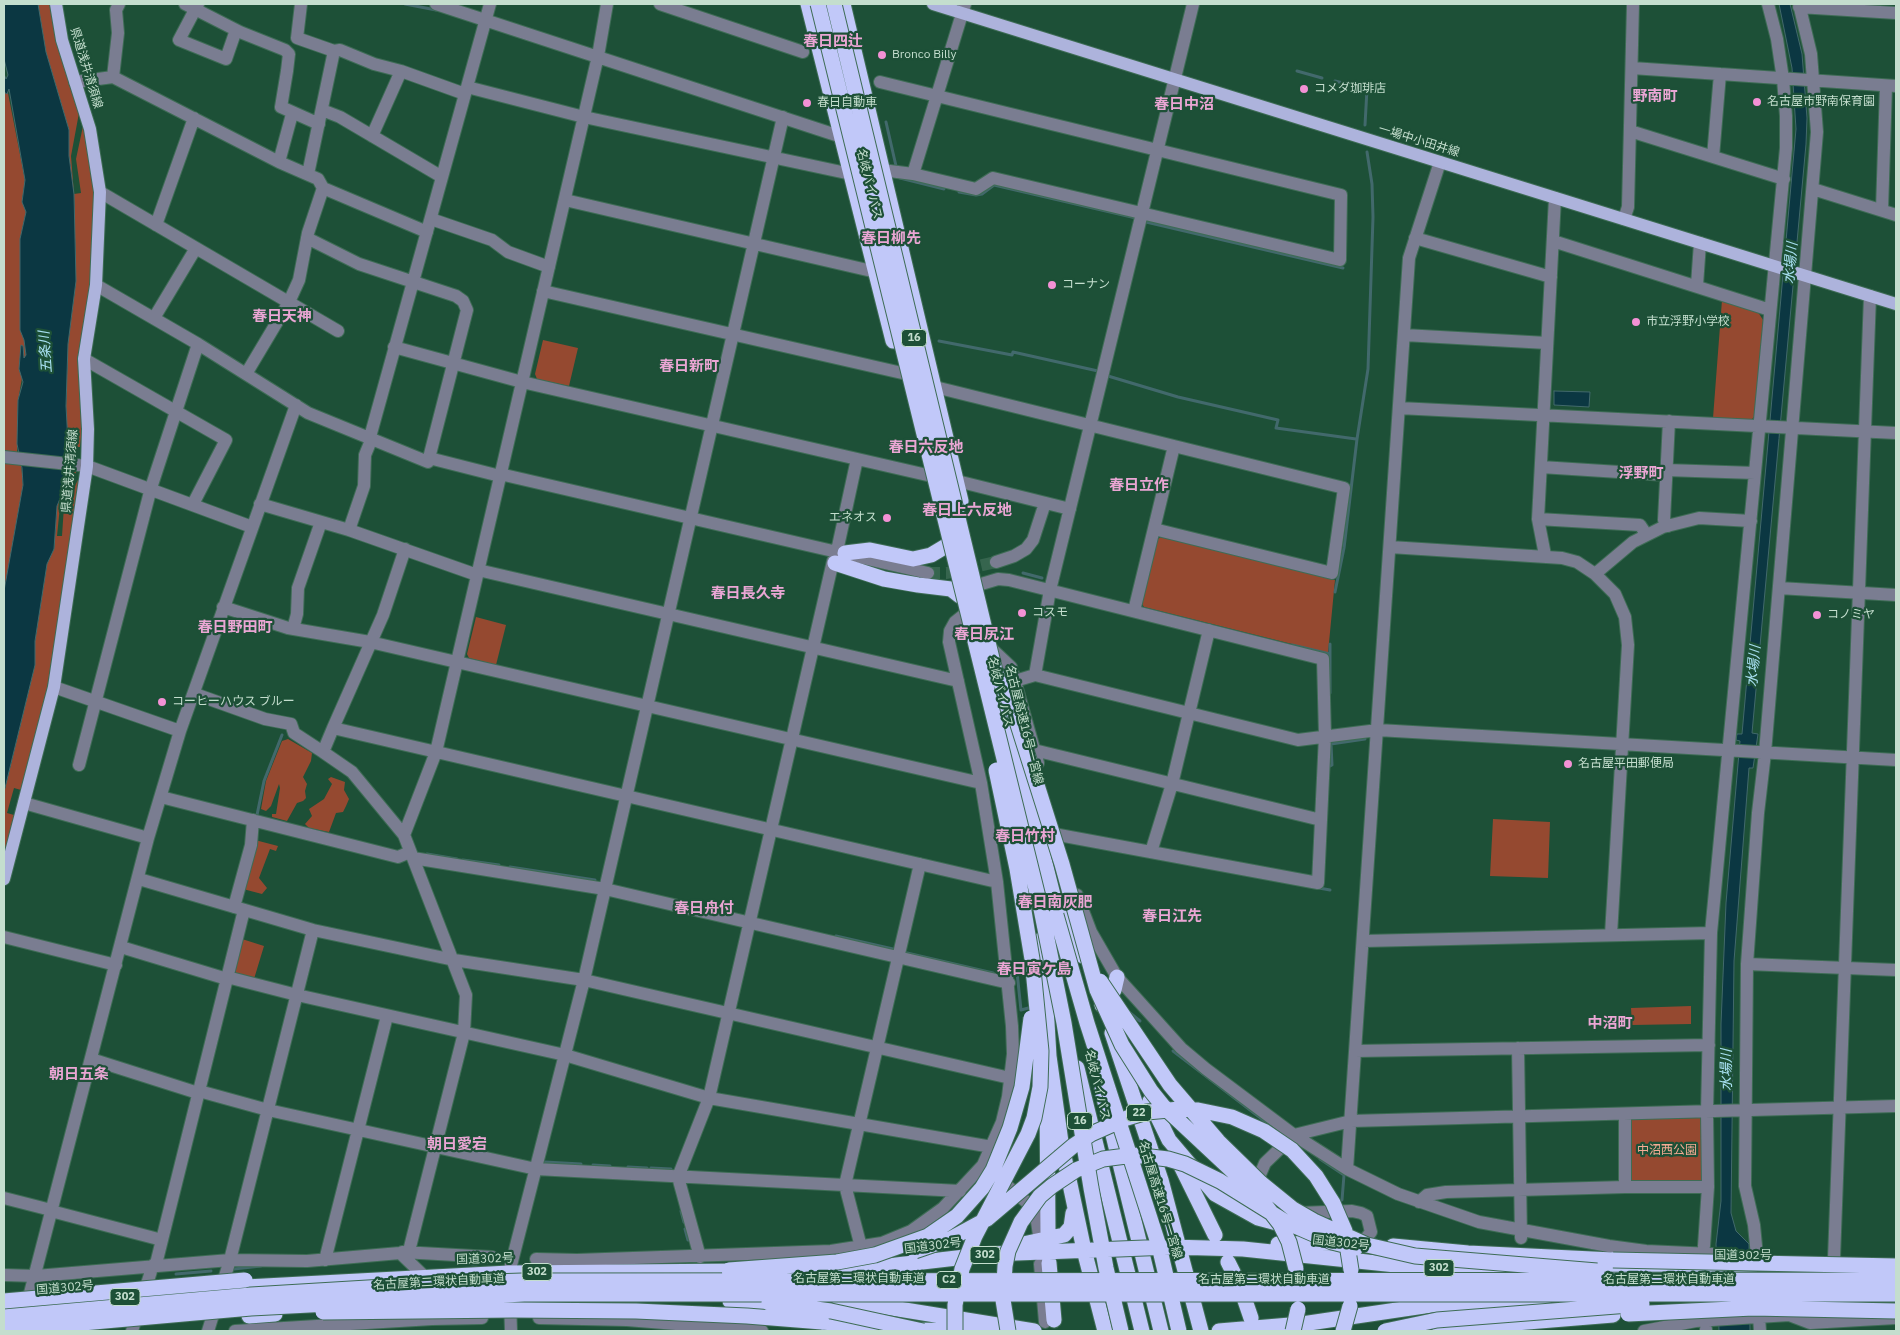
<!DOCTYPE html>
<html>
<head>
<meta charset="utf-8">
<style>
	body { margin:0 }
	#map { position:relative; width:1900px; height:1335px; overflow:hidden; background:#1d5037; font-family:"IBM Plex Sans",sans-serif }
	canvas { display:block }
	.frame { position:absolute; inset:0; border:5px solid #c4dece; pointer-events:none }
</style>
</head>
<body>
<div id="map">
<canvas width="1900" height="1335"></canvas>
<div class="frame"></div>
</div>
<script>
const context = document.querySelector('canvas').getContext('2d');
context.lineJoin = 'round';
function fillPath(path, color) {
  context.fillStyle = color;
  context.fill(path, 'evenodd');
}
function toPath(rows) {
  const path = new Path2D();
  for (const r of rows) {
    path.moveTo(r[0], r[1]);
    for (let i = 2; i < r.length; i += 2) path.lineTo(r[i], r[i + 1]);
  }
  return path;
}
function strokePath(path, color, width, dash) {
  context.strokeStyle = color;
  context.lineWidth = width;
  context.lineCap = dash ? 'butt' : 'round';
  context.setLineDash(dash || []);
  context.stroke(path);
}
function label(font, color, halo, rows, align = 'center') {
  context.font = font + ' "IBM Plex Sans","Noto Sans JP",sans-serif';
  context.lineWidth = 4.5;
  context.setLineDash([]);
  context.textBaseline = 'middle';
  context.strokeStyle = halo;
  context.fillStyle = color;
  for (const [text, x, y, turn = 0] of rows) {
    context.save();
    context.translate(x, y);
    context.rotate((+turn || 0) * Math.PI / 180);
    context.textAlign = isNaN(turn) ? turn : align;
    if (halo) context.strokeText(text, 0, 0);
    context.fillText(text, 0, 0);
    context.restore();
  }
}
fillPath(toPath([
	[38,4,50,4,58,42,79,113,71,156,74,194,81,193,76,159,83,126,94,193,92,281,79,355,82,427,80,447,76,447,70,459,67,458,68,442,66,407,68,344,76,281,74,194,69,156,69,130,46,52],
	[7,88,25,180,22,201,26,212,20,239,20,330,24,339,26,355,18,401,17,452,4,453,4,92,5,94],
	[1722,300,1758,312,1763,320,1755,416,1750,421,1713,418],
	[543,340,578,348,569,386,537,379,535,374],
	[4,461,21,463,23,485,4,591],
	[66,469,77,470,60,506,57,536,62,536,64,506,78,480,79,488,47,689,21,790,14,788,7,813,14,815,4,857,4,793,35,665,35,641,47,564,54,549,57,506,64,489],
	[1161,537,1335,580,1328,653,1144,607,1141,602,1156,540],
	[476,617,506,625,496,665,469,658,467,654],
	[288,739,312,753,311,761,303,777,307,784,305,791,306,798,303,801,297,803,287,821,272,817,272,814,276,814,280,788,279,784,271,806,266,811,261,809,266,781,282,741],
	[331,777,345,782,344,790,349,799,346,806,343,812,336,813,329,832,309,828,305,824,312,816,309,809,324,799,332,784,328,779],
	[1493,819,1550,822,1548,878,1490,876],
	[255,840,278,846,276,851,270,849,259,878,267,888,262,894,243,889],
	[242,939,264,946,254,979,235,973],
	[1691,1006,1691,1024,1632,1025,1631,1008],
	[1701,1118,1704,1178,1699,1182,1629,1181,1630,1122,1632,1119]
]), '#954930');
const water = toPath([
	[4,4,38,4,46,52,69,130,69,156,74,194,76,281,68,344,66,406,68,442,64,489,57,506,54,549,47,564,35,641,35,665,4,792,4,591,23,485,22,468,17,444,18,400,23,382,19,369,21,345,23,346,24,358,26,355,24,340,20,330,20,239,26,212,22,202,25,180,9,89,7,94,4,92,4,74,6,79,8,75,4,59,4,4],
	[1779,4,1790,4,1802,54,1807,118,1806,144,1752,733,1758,734,1753,768,1749,768,1734,961,1731,1213,1736,1231,1749,1244,1750,1331,1719,1331,1716,1244,1721,1201,1721,1024,1726,903,1740,741,1736,740,1737,734,1742,734,1796,129,1792,68,1779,4],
	[1554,391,1590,392,1589,407,1554,405,1554,391]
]);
fillPath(water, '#0b3742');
strokePath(water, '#42696c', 1);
strokePath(toPath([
	[405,4,436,10],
	[1297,71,1322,78],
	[1335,81,1367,89,1365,125],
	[886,122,896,166],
	[900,178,944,189],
	[959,192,976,195,982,194,994,185,1136,218],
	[1146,222,1343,268],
	[939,341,1012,355,1013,352,1098,371],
	[1108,376,1178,397,1278,420,1276,428,1356,439],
	[1023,573,1042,578],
	[1335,592,1344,548,1357,439,1368,369,1373,217,1372,184,1367,152],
	[1330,644,1330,693],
	[1292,645,1330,654],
	[1328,767,1332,765,1331,744,1365,739],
	[257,815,264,781,282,735],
	[427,854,457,859],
	[463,860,499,865],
	[510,867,595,880],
	[1319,888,1330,890],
	[836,936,893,949],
	[907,953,993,973],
	[1015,972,1017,972,1021,1010,1032,1007],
	[1129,1012,1140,1021],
	[1173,1051,1275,1129],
	[1320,1159,1344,1175,1342,1200],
	[545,1162,581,1164],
	[593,1165,610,1166],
	[628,1167,647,1168],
	[651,1168,671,1169],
	[681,1211,684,1222],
	[685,1229,688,1240],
	[461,1261,476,1265],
	[234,1269,261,1266],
	[176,1274,211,1271]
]), '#42696c', 3);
strokePath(toPath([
	[928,573,947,573,996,562]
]), '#36654e', 12, [12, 6]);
const minor = toPath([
	[185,4,240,32,285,50,289,54,287,71,281,107,319,124],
	[198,4,179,40,226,59,236,30],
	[436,4,842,137],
	[660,4,803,52],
	[1799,7,1896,13],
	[297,38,334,51,340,50,374,64,401,71,465,94],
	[297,38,301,4],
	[1632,68,1896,86],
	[113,77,118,33,116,10,119,4],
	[75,82,113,77,279,162,318,179,323,188,427,232],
	[880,82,1341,195,1340,260,993,178,976,189,913,174,882,170],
	[467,87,584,117,851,174],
	[322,110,340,117,442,177],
	[1630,131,1784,179],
	[372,136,401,71],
	[1713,157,1720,74],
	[279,162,292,114],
	[308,174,334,51],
	[913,174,965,4],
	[1813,189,1896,215],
	[100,192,338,331],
	[565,200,876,272],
	[1882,210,1886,86],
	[431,219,492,240,508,252,549,267],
	[1624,219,1628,207,1633,4],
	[156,225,194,118],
	[1415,238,1551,277],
	[1553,241,1770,310],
	[96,285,198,344,308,413,428,462,467,310,463,301,456,296,359,264,307,238],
	[1697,285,1700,243],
	[543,291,902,373],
	[154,318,196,248],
	[1404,335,1547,343],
	[394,347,522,382,927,475],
	[84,359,226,440,193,504],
	[246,374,289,302,299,280,308,233,323,188],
	[935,387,1344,488,1332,573,1154,529],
	[1399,408,1896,433],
	[370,437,490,4],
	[4,457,87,466,252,527],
	[429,458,500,476],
	[1541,467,1666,475],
	[1666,470,1755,473],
	[500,474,928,573],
	[957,481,1070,509],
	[260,504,349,530,477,575],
	[1538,519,1640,525,1646,534],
	[1668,526,1664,520,1669,421],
	[349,530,364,486,365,455,372,438],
	[1390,547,1562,558,1577,562,1595,574,1615,594,1625,617,1628,645,1611,935],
	[405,549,383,615,333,728,997,882],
	[837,551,857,459],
	[1545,555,1538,519,1555,198],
	[996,562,1014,556,1026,549,1033,540,1045,503],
	[478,570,958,681],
	[1595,574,1633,542,1663,527,1699,518,1751,521],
	[978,585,998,579,1009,580,1323,659,1325,736,1318,883,1059,835],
	[1779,588,1896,595],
	[223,607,288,628,370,642,981,783],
	[1134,611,1174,446],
	[293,629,297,614,298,588,321,522],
	[993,650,1011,667,1038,763],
	[1035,675,1050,590,1193,4],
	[1015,681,1035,675,1298,740,1378,730,1896,760],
	[54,687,180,731],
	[195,694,265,719,291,724,294,733,323,752],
	[333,728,323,752,352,772,404,835,466,995,464,1033,409,1251],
	[1034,750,1321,820],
	[79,765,151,488,198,344],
	[161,797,398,857,410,852],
	[24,803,148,838],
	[404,835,436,752,598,56,607,4],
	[1151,852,1172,784,1209,630],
	[413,858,605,889,1009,983],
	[139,879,313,930,454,960,584,980,1010,1078],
	[1077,895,1091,932,1117,977,1181,1048,1206,1069,1294,1135,1347,1169,1398,1194,1479,1222,1609,1246,1646,1251,1734,1255],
	[234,907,251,845,253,820],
	[4,937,116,965],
	[1363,941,1711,933],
	[121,947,227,979],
	[1747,964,1896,970],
	[227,977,297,995,565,1055,709,1098,992,1147],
	[1518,1048,1521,1238],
	[1355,1051,1709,1045],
	[91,1059,198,1093],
	[199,1091,268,1110,536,1169,960,1191],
	[1347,1169,1409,258,1440,162],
	[996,1177,1029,1204,1036,1215,1039,1235],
	[1260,1187,1259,1177,1265,1163,1294,1135,1351,1121,1896,1106],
	[1625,1187,1625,1114],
	[4,1198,51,1210],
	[1419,1202,1427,1195,1446,1192,1625,1187,1708,1187],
	[51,1211,162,1240],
	[1299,1213,1352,1211,1361,1213,1367,1216,1371,1232,1362,1243],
	[1704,1246,1708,1187,1707,1112,1711,933,1786,148,1786,116,1783,79,1777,39,1768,4],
	[861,1247,845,1185,920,864],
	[402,1252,492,1257],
	[1757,1256,1754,1225,1745,1186,1747,964,1758,813,1765,753,1817,132,1811,54,1799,4],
	[700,1257,678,1177,709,1098,833,561],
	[536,1259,577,1260],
	[325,1260,387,1016],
	[156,1264,244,910],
	[1040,1264,1045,1322],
	[1843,1269,1834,1259,1870,296],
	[563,1272,577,1260,831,1251,882,1243,911,1231,943,1208,983,1165,1002,1122,1008,1097,1013,1054,1012,1026,997,882,981,783,949,642,950,631,955,622,965,614],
	[4,1275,36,1276,230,1260,307,1261,400,1253,424,1276],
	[598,1301,627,1320,762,1331],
	[1759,1317,1760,1331],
	[539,1318,627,1320],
	[432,1319,482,1318],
	[1860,1320,1896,1318],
	[22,1324,148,838,180,731,296,405],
	[1706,1329,1706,1331],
	[132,1331,153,1265],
	[208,1331,230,1260,313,930],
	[235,1331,432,1319,446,1309],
	[511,1331,509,1273,584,980,783,117],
	[1644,1331,1696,1321,1789,1315,1810,1323,1860,1320,1867,1303]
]);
const major = toPath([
	[933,4,1896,304],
	[4,879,54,687,87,466,88,429,84,359,96,285,100,192,90,129,62,40,56,4]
]);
const highway = toPath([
	[808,4,893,341],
	[843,4,961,501],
	[845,553,870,550,913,559,931,555,946,546],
	[835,563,884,579,918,585,951,589,960,596],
	[1006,707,1061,927],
	[1061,914,1083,956],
	[1042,939,1049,1056,1061,1142,1084,1250,1105,1331],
	[1102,1005,1114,990,1117,977],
	[1112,1033,1161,1180,1201,1331],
	[1077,1068,1142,1331],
	[1102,1090,1161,1331],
	[1047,1096,1048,1234],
	[1150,1101,1169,1140,1215,1194,1258,1218,1288,1226],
	[1178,1160,1215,1235],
	[1278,1244,1335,1243],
	[1014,1246,1064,1235,1071,1227,1073,1213],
	[1393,1246,1468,1253,1613,1260],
	[1170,1247,1243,1249,1415,1267,1543,1273],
	[1228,1262,1240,1286,1251,1318],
	[1049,1263,1054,1320],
	[799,1271,862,1269,991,1254,1094,1250],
	[1586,1272,1798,1271],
	[246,1287,509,1273,741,1271],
	[730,1301,782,1302],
	[805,1302,880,1306,1034,1331],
	[493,1303,577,1301],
	[249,1316,275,1314],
	[822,1322,882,1327],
	[1439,1326,1515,1323,1613,1315],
	[910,1330,988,1331],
	[1219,1331,1302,1324,1431,1305,1593,1302]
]);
strokePath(minor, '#3e6c55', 14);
strokePath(major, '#3e6c55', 14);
strokePath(highway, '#3e6c55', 17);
strokePath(minor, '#7a7d91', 12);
strokePath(major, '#adb3dc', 12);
strokePath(highway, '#c1c8f9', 15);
const highwayBridge = toPath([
	[818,4,1041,909,1064,1023,1091,1188,1106,1268,1121,1331],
	[834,4,995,671,1013,709,1062,864,1097,990,1122,1045,1151,1091,1163,1106,1256,1193,1280,1224,1289,1242,1296,1269],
	[1056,915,1087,1023,1159,1246,1179,1331],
	[1100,981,1170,1085,1218,1141,1261,1183,1293,1209,1314,1221,1367,1245,1415,1256,1597,1271],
	[1094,1250,1170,1247],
	[915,1251,950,1239,987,1219,1073,1146,1091,1134,1127,1118,1147,1112,1180,1109,1198,1110,1232,1117,1264,1131,1292,1150,1316,1176,1333,1203,1345,1231,1351,1270],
	[1613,1260,1896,1266],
	[729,1270,837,1262,875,1255,928,1236,957,1216,982,1188,993,1170,1010,1128,1022,1087,1031,1018],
	[4,1301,245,1280],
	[769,1303,831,1311,923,1331],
	[323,1312,513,1310,636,1311,747,1316,822,1322],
	[1628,1314,1753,1308,1896,1311],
	[4,1317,251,1295,434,1284,522,1281,1896,1280],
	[4,1330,251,1308,524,1294,1896,1294],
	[955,1331,955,1305,962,1269,975,1236,1028,1134,1034,1118,1040,1087,1041,1051,1032,959,1017,869,996,770],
	[1008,1331,1003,1300,1005,1266,1008,1251,1021,1222,1040,1196,1052,1186,1076,1170,1103,1159,1134,1155,1168,1159,1185,1164,1220,1181,1286,1222,1332,1242,1356,1248],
	[1293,1331,1298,1309],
	[1343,1331,1350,1306],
	[1385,1331,1437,1320,1642,1304]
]);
strokePath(highwayBridge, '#3e6c55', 17, []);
strokePath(highwayBridge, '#c1c8f9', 15);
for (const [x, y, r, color] of [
	[882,55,5,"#f391d5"],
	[1304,89,5,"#f391d5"],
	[1757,102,5,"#f391d5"],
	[807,103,5,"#f391d5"],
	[1052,285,5,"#f391d5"],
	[1636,322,5,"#f391d5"],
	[887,518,5,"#f391d5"],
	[1022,613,5,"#f391d5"],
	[1817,615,5,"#f391d5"],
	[162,702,5,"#f391d5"],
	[1568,764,5,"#f391d5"]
]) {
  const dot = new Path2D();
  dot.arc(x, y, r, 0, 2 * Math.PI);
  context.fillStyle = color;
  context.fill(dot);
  strokePath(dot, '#1d5037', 2);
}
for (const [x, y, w] of [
	[914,338,25],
	[1139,1113,25],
	[1080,1121,25],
	[985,1255,30],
	[1439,1268,30],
	[537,1272,30],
	[949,1280,25],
	[125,1297,30]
]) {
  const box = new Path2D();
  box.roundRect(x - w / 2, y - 8.5, w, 17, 4);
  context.fillStyle = '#1d5037';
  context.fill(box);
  strokePath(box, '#c4dece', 1);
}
label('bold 11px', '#c4dece', null, [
	["16",914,338],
	["22",1139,1113],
	["16",1080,1121],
	["302",985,1255],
	["302",1439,1268],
	["302",537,1272],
	["C2",949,1280],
	["302",125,1297]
]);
label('12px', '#c4dece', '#1d5037', [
	["Bronco Billy",892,55],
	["コメダ珈琲店",1314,89],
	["名古屋市野南保育園",1767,102],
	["春日自動車",817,103],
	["コーナン",1062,285],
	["市立浮野小学校",1646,322],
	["エネオス",877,518,"right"],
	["コスモ",1032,613],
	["コノミヤ",1827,615],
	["コーヒーハウス ブルー",172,702],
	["名古屋平田郵便局",1578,764]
], 'left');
label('12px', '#c4dece', '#1d5037', [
	["県道浅井清須線",86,68,73],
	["一場中小田井線",1419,141,17],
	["名岐バイパス",869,184,76],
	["県道浅井清須線",70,471,-85],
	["名岐バイパス",1000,692,76],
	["名古屋高速16号一宮線",1024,725,76],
	["名岐バイパス",1097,1085,76],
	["名古屋高速16号一宮線",1160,1200,73],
	["国道302号",1341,1243,6],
	["国道302号",933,1246,-7],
	["国道302号",1743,1256],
	["国道302号",485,1259,-2],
	["名古屋第二環状自動車道",859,1279],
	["名古屋第二環状自動車道",1264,1280],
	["名古屋第二環状自動車道",1669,1280],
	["名古屋第二環状自動車道",439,1282,-3],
	["国道302号",65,1288,-5]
]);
label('12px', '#f5ac94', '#1d5037', [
	["中沼西公園",1667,1151]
]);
label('italic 14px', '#a9e1f3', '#1d5037', [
	["水場川",1791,263,-85],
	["五条川",46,352,-94],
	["水場川",1754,666,-85],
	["水場川",1727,1070,-90]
]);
label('bold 15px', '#eaa6d4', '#1d5037', [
	["春日四辻",833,42],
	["野南町",1655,97],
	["春日中沼",1184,105],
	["春日柳先",891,239],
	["春日天神",282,317],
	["春日新町",689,367],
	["春日六反地",926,448],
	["浮野町",1641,474],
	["春日立作",1139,486],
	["春日上六反地",967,511],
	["春日長久寺",748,594],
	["春日野田町",235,628],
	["春日尻江",984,635],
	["春日竹村",1025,837],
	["春日南灰肥",1055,903],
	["春日舟付",704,909],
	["春日江先",1172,917],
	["春日寅ケ島",1034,970],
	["中沼町",1610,1024],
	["朝日五条",79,1075],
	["朝日愛宕",457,1145]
]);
</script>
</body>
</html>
